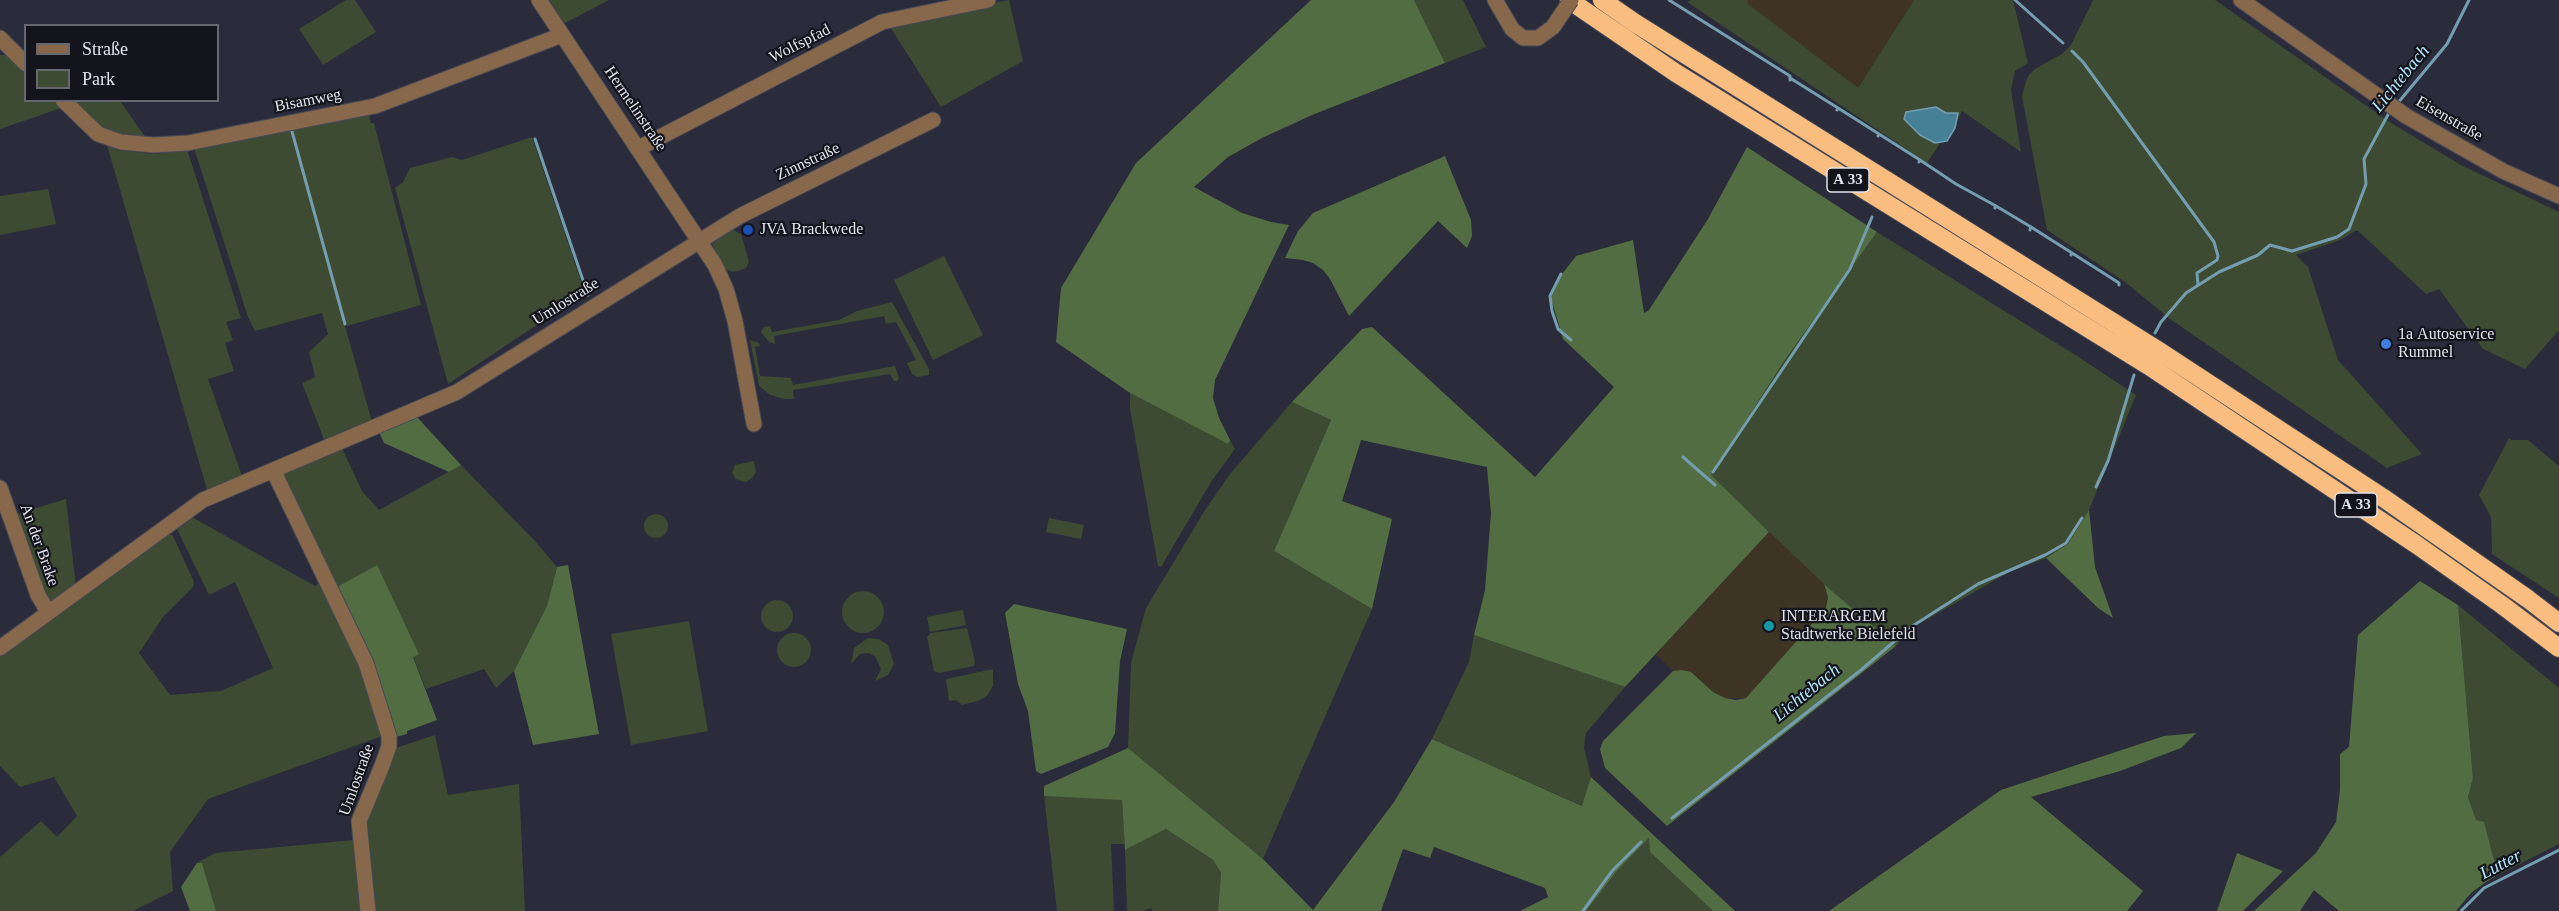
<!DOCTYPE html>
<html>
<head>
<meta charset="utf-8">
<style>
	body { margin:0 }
	#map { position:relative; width:2559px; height:911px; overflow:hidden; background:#2a2c3b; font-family:Georgia,serif }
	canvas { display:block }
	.legend { position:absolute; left:24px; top:24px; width:195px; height:78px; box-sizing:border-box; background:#14151c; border:2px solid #66676f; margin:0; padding:8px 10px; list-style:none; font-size:18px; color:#e1e3ec }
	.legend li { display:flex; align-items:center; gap:12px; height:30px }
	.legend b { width:30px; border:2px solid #66676f }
</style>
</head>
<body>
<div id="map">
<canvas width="2559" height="911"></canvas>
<ul class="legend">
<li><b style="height:8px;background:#87684a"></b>Straße</li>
<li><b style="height:16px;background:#3c4b32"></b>Park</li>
</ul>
</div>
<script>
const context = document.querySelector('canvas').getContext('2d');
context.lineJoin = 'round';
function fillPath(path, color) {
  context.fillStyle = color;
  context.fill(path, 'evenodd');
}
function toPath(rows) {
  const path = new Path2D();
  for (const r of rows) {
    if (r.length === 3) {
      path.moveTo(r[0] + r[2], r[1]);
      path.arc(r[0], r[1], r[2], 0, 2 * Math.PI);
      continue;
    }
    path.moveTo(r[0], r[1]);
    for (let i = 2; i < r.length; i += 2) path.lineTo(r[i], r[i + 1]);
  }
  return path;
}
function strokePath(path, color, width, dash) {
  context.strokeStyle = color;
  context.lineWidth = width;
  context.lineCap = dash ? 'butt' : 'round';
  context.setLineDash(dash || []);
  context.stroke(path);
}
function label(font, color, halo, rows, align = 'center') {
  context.font = font + ' Georgia,serif';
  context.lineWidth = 4.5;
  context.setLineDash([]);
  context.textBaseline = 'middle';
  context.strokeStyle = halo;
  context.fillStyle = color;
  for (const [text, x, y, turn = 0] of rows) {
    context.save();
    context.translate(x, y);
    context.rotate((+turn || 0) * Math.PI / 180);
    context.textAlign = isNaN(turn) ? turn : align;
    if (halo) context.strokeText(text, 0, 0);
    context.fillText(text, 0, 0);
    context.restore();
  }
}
fillPath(toPath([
	[1748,0,1914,0,1858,88,1746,3]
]), '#3f3324');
fillPath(toPath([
	[1769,532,1824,584,1828,597,1827,608,1746,698,1725,698,1713,692,1691,672,1682,670,1673,671,1656,654]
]), '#3d3423');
fillPath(toPath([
	[346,0,355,0,376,32,323,65,299,29],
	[544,0,609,0,561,25],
	[1009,0,1023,61,941,107,887,22],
	[1414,0,1463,0,1486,47,1445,63],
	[1691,0,1748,0,1747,3,1858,88,1914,0,2013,0,2028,63,2015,71,2011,90,2021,152,1962,111,1947,141,1941,142,1927,163,1687,2],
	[2093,0,2215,0,2388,121,2461,165,2559,212,2559,330,2525,369,2483,349,2439,289,2426,294,2357,230,2340,240,2296,255,2308,267,2338,360,2422,454,2387,468,2170,319,2125,282,2047,230,2022,96,2025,85,2028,76,2035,69,2062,54,2071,45],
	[0,55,8,55,25,72,26,100,56,101,64,107,0,129],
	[68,101,120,101,148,141,99,131],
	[369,115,371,123,374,123,421,305,347,326,292,130],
	[290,130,372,422,325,442,302,383,315,377,309,352,328,334,322,313,255,331,248,317,194,148],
	[532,137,585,293,448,384,395,188,403,182,410,168,452,157,462,160],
	[107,145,119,150,154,154,187,149,241,318,226,322,233,340,225,343,234,371,208,379,243,479,208,493],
	[48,189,56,224,0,235,0,196],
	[732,229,741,234,749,262,746,268,734,272,724,269,712,244],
	[1877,232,2077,356,2136,395,2089,510,2068,544,2046,558,2009,572,1912,628,1896,646,1824,584,1710,476,1784,361],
	[944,256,983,335,933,360,894,280],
	[892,302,929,369,929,375,917,377,912,374,907,363,916,360,896,322,886,324,884,316,774,336,775,344,769,342,761,332,764,327,770,326,772,332,839,320,857,311],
	[750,340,759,343,760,346,755,347,760,376,791,378,793,385,895,366,899,378,897,381,894,381,890,374,793,390,794,399,784,399,770,395,759,386],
	[1130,393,1228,444,1230,440,1235,449,1211,482,1161,567,1158,566,1130,409],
	[1292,402,1331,420,1274,551,1372,609,1263,859,1128,748,1131,663,1146,608,1205,510,1230,474],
	[2509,438,2512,440,2528,440,2559,466,2559,598,2492,554,2491,517,2479,495],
	[341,446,362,491,379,510,461,465,535,541,557,567,547,606,514,671,496,688,484,669,426,689,413,656,419,654,376,566,335,588,279,474],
	[754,461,756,472,753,477,746,482,735,479,732,472,735,465],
	[66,499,76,587,52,605,40,592,13,515],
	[656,526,12],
	[190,516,315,586,322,581,363,670,382,736,208,799,170,852,173,891,133,911,0,911,0,857,41,821,57,837,77,816,54,777,20,787,0,766,0,655,166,532,173,536,194,582,193,587,163,617,139,653,170,695,221,691,273,668,235,582,209,595,177,529,179,522],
	[1049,518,1084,525,1081,539,1046,532],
	[863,612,21],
	[777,616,16],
	[2458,605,2559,688,2559,844,2498,875,2484,823,2476,821,2468,797,2473,778],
	[963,610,966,625,930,632,927,617],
	[689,621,708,731,631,745,611,634],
	[967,628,975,661,974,666,939,673,934,671,927,637,931,633],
	[794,650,17],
	[1474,635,1625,687,1586,733,1584,748,1591,777,1583,806,1432,739,1469,662],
	[868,638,879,639,888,645,894,664,888,675,875,681,881,669,875,656,869,653,860,654,851,664,854,648],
	[993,669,993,686,987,696,978,701,962,705,956,700,949,701,946,679],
	[435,735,448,795,519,784,525,911,373,911,365,822,396,748],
	[1044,796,1122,799,1125,844,1111,844,1114,911,1057,911],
	[1166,829,1213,860,1221,873,1218,911,1153,911,1151,908,1142,911,1127,911,1125,850],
	[1650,837,1650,852,1713,911,1586,911,1616,872],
	[354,840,363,911,216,911,202,863,197,863,215,853]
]), '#3c4b32');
fillPath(toPath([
	[1311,0,1414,0,1445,63,1312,115,1262,138,1228,157,1194,187,1242,213,1271,222,1289,225,1215,380,1213,398,1219,418,1230,440,1228,444,1130,393,1056,342,1061,288,1136,163],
	[1747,147,1877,232,1784,361,1711,475,1769,532,1625,687,1474,635,1485,590,1491,513,1487,467,1361,440,1342,501,1392,519,1372,609,1274,551,1331,420,1292,402,1362,329,1372,327,1535,477,1614,387,1563,339,1551,298,1562,274,1576,256,1633,240,1644,313,1649,310,1708,219],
	[1445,156,1471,220,1472,236,1467,248,1438,221,1349,316,1330,279,1323,270,1313,263,1303,260,1285,258,1298,231,1313,213],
	[417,417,461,465,449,472,384,443,379,432],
	[2089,510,2095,567,2113,618,2098,608,2046,558,2068,544],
	[377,565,419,654,413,657,437,720,407,731,407,734,392,738,335,588],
	[568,565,599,734,533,745,514,671,547,606,557,567],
	[2420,581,2458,605,2473,778,2468,797,2476,820,2484,822,2498,875,2486,882,2471,893,2456,911,2339,911,2314,890,2300,911,2254,911,2316,853,2336,822,2340,790,2340,754,2349,747,2358,635],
	[1824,584,1896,646,1667,826,1605,768,1600,749,1603,741,1673,671,1682,670,1691,672,1713,692,1725,698,1736,700,1746,698,1826,608,1828,597],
	[1014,604,1127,629,1120,661,1115,733,1108,747,1041,774,1036,771,1028,711,1018,684,1005,613],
	[2196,733,2181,748,2120,771,2031,797,2143,891,2127,911,1829,911,2001,790,2164,736],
	[1432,739,1582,806,1591,777,1735,911,1713,911,1650,852,1649,838,1616,872,1586,911,1520,911,1548,897,1545,888,1434,847,1430,858,1403,849,1381,911,1218,911,1221,873,1213,860,1166,829,1125,850,1122,800,1044,796,1044,786,1128,748,1263,859,1313,910,1394,802],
	[2237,853,2283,871,2243,911,2217,911],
	[197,863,202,863,216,911,190,911,181,887]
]), '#536d42');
const water = toPath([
	[1936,107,1946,113,1958,113,1955,128,1947,141,1935,143,1920,135,1904,119,1906,112,1936,107]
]);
fillPath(water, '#458097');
strokePath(water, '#749eb0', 1.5);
strokePath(toPath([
	[1669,0,1790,76,1790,80],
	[2015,0,2063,43],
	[2072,51,2083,62,2214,242,2218,256,2217,260,2197,273,2198,285],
	[1790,78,1838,108,1837,110],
	[2397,104,2447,44,2469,0],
	[1838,108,1879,134,1878,136],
	[291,128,345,324],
	[1879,134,1920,160,1919,162],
	[535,139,588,295],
	[1920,160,1956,184],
	[1956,184,1996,206,1995,208],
	[1996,206,2031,227,2030,230],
	[2031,227,2072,253,2071,255],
	[2072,253,2119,283,2119,285],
	[1561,274,1550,296,1552,311,1558,329,1571,340],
	[2155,333,2161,322,2186,293,2219,272,2258,255,2270,245,2292,251,2337,237,2349,229,2366,184,2364,159,2390,111],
	[1683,457,1715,485],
	[1713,472,1850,269,1872,217],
	[2096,487,2108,461,2134,375],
	[1672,818,1861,670,1911,627,1978,584,2045,555,2066,543,2082,518],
	[1583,911,1612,871,1641,842],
	[2461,911,2484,888,2559,850]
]), '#749eb0', 3);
const minor = toPath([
	[539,0,715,265,726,289,735,321,754,424],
	[1495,0,1512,29,1523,38,1538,38,1553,27],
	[2241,0,2406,116,2503,171,2559,196],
	[0,38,26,64],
	[63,100,98,134,121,142,153,145,188,143,375,106,562,35],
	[639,148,882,22,988,0],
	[273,470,366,663,389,736,389,746,382,766,359,821,368,911],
	[0,488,38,595,48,612],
	[0,648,203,500,457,392,740,216,933,120]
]);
const highway = toPath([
	[1569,0,1676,73,2149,366,2417,545,2502,605,2559,648],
	[1602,0,1635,23,2159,351,2382,497,2528,599,2559,623]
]);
strokePath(minor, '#474957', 17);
strokePath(highway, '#474957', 20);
strokePath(minor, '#87684a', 15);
strokePath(highway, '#f9bd7f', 18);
const minorBridge = toPath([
	[1553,27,1571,0]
]);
strokePath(minorBridge, '#474957', 17, []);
strokePath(minorBridge, '#87684a', 15);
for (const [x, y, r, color] of [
	[748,230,6,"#1a4fb4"],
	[2386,344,6,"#3f7fe0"],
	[1769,626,6,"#0f9aa8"]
]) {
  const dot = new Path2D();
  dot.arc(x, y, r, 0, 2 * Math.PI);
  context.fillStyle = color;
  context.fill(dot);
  strokePath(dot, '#14151c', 2);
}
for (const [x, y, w] of [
	[1848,180,42],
	[2356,505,42]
]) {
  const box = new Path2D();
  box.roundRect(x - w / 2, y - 12, w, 24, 4.5);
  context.fillStyle = '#14151c';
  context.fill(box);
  strokePath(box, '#e1e3ec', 1.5);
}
label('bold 15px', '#e1e3ec', null, [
	["A 33",1848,180],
	["A 33",2356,505]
]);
label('16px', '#e1e3ec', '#14151c', [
	["Wolfspfad",800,44,-27],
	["Bisamweg",308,101,-11],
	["Hermelinstraße",635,109,56],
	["Eisenstraße",2449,119,30],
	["Zinnstraße",808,162,-25],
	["Umlostraße",566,302,-32],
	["An der Brake",39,545,70],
	["Umlostraße",357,780,-70]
]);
label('16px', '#e1e3ec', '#14151c', [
	["JVA Brackwede",760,230],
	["1a Autoservice",2398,335],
	["Rummel",2398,353],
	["INTERARGEM",1781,617],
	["Stadtwerke Bielefeld",1781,635]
], 'left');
label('italic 18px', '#b0e4fa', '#14151c', [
	["Lichtebach",2401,79,-51],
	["Lichtebach",1807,693,-39],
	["Lutter",2501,865,-28]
]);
</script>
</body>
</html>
